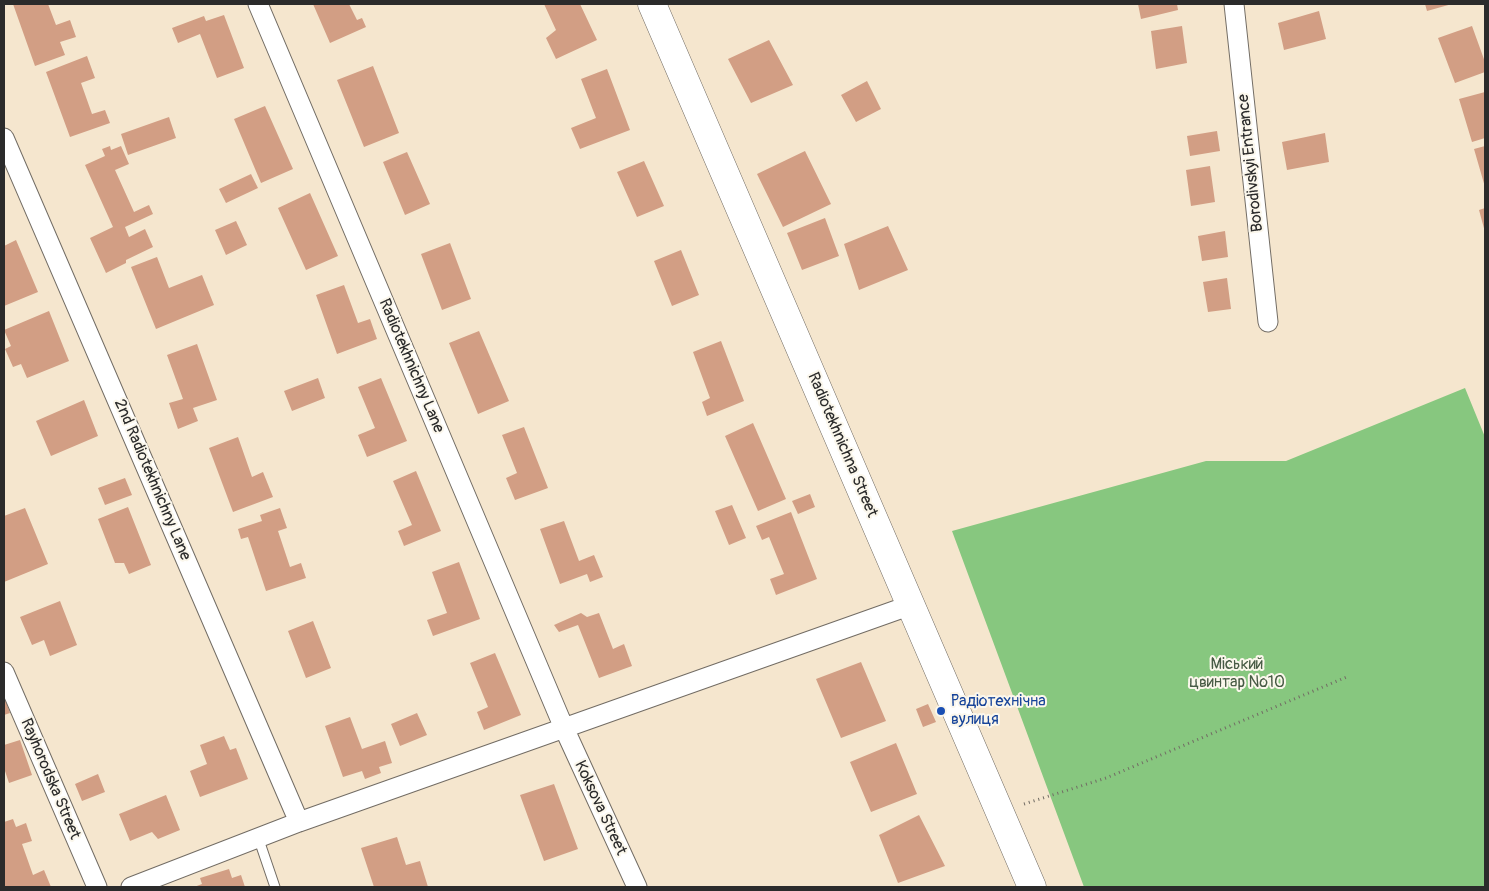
<!DOCTYPE html>
<html>
<head>
<meta charset="utf-8">
<style>
	body { margin:0 }
	#map { position:relative; width:1489px; height:891px; overflow:hidden; background:#f5e6ce; font-family:Pangolin,sans-serif }
	canvas { display:block }
	.frame { position:absolute; inset:0; border:5px solid #2b2b2b; pointer-events:none }
</style>
</head>
<body>
<div id="map">
<canvas width="1489" height="891"></canvas>
<div class="frame"></div>
</div>
<script>
const context = document.querySelector('canvas').getContext('2d');
context.lineJoin = 'round';
function fillPath(path, color) {
  context.fillStyle = color;
  context.fill(path, 'evenodd');
}
function toPath(rows) {
  const path = new Path2D();
  for (const r of rows) {
    path.moveTo(r[0], r[1]);
    for (let i = 2; i < r.length; i += 2) path.lineTo(r[i], r[i + 1]);
  }
  return path;
}
function strokePath(path, color, width, dash) {
  context.strokeStyle = color;
  context.lineWidth = width;
  context.lineCap = dash ? 'butt' : 'round';
  context.setLineDash(dash || []);
  context.stroke(path);
}
function label(font, color, halo, rows, align = 'center') {
  context.font = font + ' Pangolin,sans-serif';
  context.lineWidth = 4;
  context.setLineDash([]);
  context.textBaseline = 'middle';
  context.strokeStyle = halo;
  context.fillStyle = color;
  for (const [text, x, y, turn = 0] of rows) {
    context.save();
    context.translate(x, y);
    context.rotate((+turn || 0) * Math.PI / 180);
    context.textAlign = isNaN(turn) ? turn : align;
    if (halo) context.strokeText(text, 0, 0);
    context.fillText(text, 0, 0);
    context.restore();
  }
}
fillPath(toPath([
	[1465,388,1485,437,1485,887,1084,887,952,531,1206,461,1286,461]
]), '#87c77f');
fillPath(toPath([
	[13,4,48,4,56,25,70,20,76,37,60,42,65,55,35,66],
	[313,4,349,4,357,20,362,18,366,27,330,43],
	[544,4,580,4,597,40,556,59,546,38,556,30],
	[1138,4,1177,4,1178,10,1141,19],
	[1425,4,1452,4,1427,11],
	[1319,11,1326,39,1284,50,1278,23],
	[224,15,244,68,217,78,200,34,178,43,172,28,204,16,206,21],
	[1182,26,1187,63,1156,69,1151,31],
	[1472,26,1485,62,1485,72,1455,83,1438,38],
	[769,40,793,85,751,103,728,59],
	[87,56,95,78,81,83,92,114,105,110,110,123,70,137,46,72],
	[373,66,399,133,364,147,337,80],
	[607,69,630,130,580,149,571,128,596,118,581,79],
	[867,81,881,109,856,122,841,95],
	[1485,92,1485,138,1472,142,1459,99],
	[265,106,293,169,261,183,234,119],
	[169,117,176,138,128,155,121,134],
	[1217,131,1220,151,1190,156,1187,136],
	[1325,133,1329,162,1287,170,1282,142],
	[110,146,111,150,121,146,129,164,115,170,134,212,149,205,153,214,125,227,129,237,145,229,153,247,126,260,126,263,106,273,90,238,113,227,85,165,105,156,102,149],
	[1485,146,1485,187,1474,149],
	[805,151,831,204,783,227,757,174],
	[407,152,430,204,405,215,383,162],
	[644,161,664,206,637,217,617,172],
	[1210,166,1215,202,1191,206,1186,170],
	[251,174,258,188,226,203,219,189],
	[310,193,338,256,306,270,278,208],
	[1485,208,1485,232,1479,210],
	[825,218,839,256,802,270,787,233],
	[236,221,247,245,226,255,215,230],
	[888,226,908,270,859,290,844,244],
	[1225,231,1228,257,1202,261,1198,236],
	[16,240,38,292,4,306,4,246],
	[450,243,471,299,442,310,421,254],
	[681,250,699,295,672,306,654,261],
	[157,257,169,288,202,275,214,305,156,329,131,267],
	[1227,278,1231,309,1208,312,1203,282],
	[344,285,358,323,370,319,377,339,337,354,316,295],
	[49,311,69,361,27,378,21,364,13,367,5,349,11,346,4,330],
	[479,331,509,401,478,414,449,343],
	[721,341,744,401,707,416,702,402,710,398,693,352],
	[197,344,217,400,193,408,198,421,178,429,169,403,183,399,167,355],
	[318,378,325,398,292,411,284,391],
	[381,378,407,441,367,457,358,435,375,428,358,387],
	[84,400,98,436,51,456,36,421],
	[753,423,786,499,758,511,725,436],
	[524,427,548,488,515,500,506,478,517,473,502,435],
	[238,437,252,477,263,472,273,497,233,512,209,448],
	[416,471,441,531,404,546,398,531,412,525,393,481],
	[125,478,132,495,105,505,98,488],
	[810,494,815,507,798,514,792,501],
	[732,505,746,538,729,545,715,511],
	[128,507,151,565,129,574,124,563,115,563,98,519],
	[25,508,48,564,4,582,4,516],
	[280,508,287,528,278,531,290,567,301,563,306,578,266,591,248,537,241,539,238,529,262,521,260,515],
	[791,512,817,579,776,595,770,579,784,574,769,537,762,540,756,526],
	[564,521,579,561,594,555,603,577,590,582,587,574,560,584,540,529],
	[459,562,480,619,433,636,427,620,447,613,432,572],
	[60,601,77,645,50,656,44,640,32,645,20,617],
	[581,613,587,617,599,613,613,649,624,644,632,666,599,678,578,625,559,632,554,625],
	[313,621,331,668,306,678,288,631],
	[495,653,521,715,484,730,477,712,488,707,470,663],
	[861,662,886,721,841,738,816,679],
	[4,696,10,713,4,715],
	[928,704,936,722,923,727,916,709],
	[417,713,427,735,400,746,391,724],
	[350,717,362,749,385,741,392,763,379,767,381,773,365,779,362,771,343,777,325,726],
	[224,736,230,750,236,748,248,779,200,797,190,771,207,764,200,745],
	[20,740,32,775,9,783,4,768,4,745],
	[896,743,917,794,871,812,850,762],
	[98,774,105,792,82,801,75,784],
	[554,784,578,849,544,861,520,795],
	[166,795,180,830,158,839,152,832,130,841,119,814],
	[919,815,945,866,898,883,879,835],
	[13,819,16,827,26,823,32,841,22,844,33,875,44,870,51,887,4,887,4,822],
	[397,837,406,865,420,861,428,887,374,887,361,848],
	[229,869,232,878,241,875,245,887,194,887,202,884,200,878]
]), '#d29e84');
const service = toPath([
	[258,837,275,887]
]);
const minor = toPath([
	[258,4,564,728,637,887],
	[1234,4,1268,322],
	[4,138,299,822],
	[4,672,97,887],
	[131,887,299,822,911,605]
]);
const primary = toPath([
	[652,4,1032,887]
]);
strokePath(service, '#726c64', 11);
strokePath(minor, '#726c64', 21);
strokePath(primary, '#726c64', 29);
strokePath(toPath([
	[1024,804,1106,778,1349,676]
]), '#726c64', 3, [1, 4]);
strokePath(service, '#fff', 9);
strokePath(minor, '#fff', 19);
strokePath(primary, '#fff', 28);
for (const [x, y, r, color] of [
	[941,711,5,"#1a4fb4"]
]) {
  const dot = new Path2D();
  dot.arc(x, y, r, 0, 2 * Math.PI);
  context.fillStyle = color;
  context.fill(dot);
  strokePath(dot, '#fbf7ec', 2);
}
label('16px', '#2b2b2b', '#fbf7ec', [
	["Borodivskyi Entrance",1251,163,-96],
	["Radiotekhnichny Lane",411,366,67],
	["Radiotekhnichna Street",842,445,67],
	["2nd Radiotekhnichny Lane",152,480,67],
	["Rayhorodska Street",50,779,67],
	["Koksova Street",600,808,65]
]);
label('16px', '#475a44', '#fbf7ec', [
	["Міський",1237,665],
	["цвинтар №10",1237,683]
]);
label('16px', '#164399', '#fbf7ec', [
	["Радіотехнічна",951,702],
	["вулиця",951,720]
], 'left');
</script>
</body>
</html>
